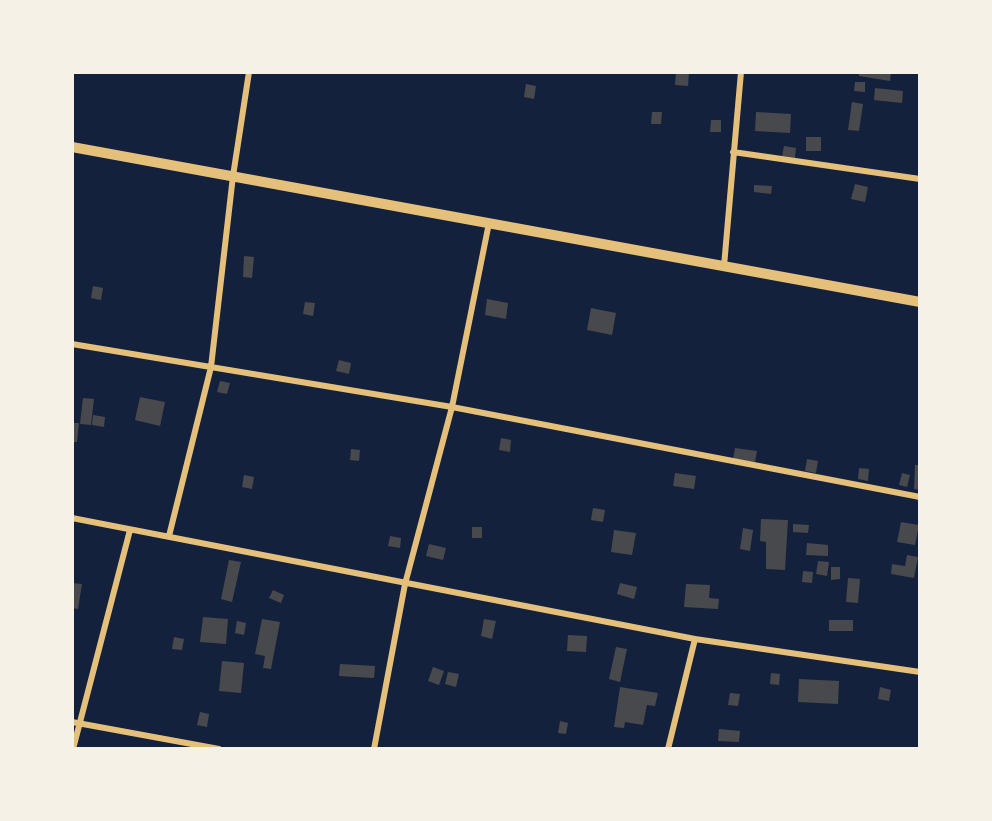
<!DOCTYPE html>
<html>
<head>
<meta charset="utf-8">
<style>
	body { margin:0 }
	#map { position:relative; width:992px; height:821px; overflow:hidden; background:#14213d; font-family:Karla,sans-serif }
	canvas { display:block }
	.frame { position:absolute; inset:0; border:74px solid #f6f1e7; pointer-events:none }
</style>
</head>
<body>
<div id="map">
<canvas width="992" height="821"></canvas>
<div class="frame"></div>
</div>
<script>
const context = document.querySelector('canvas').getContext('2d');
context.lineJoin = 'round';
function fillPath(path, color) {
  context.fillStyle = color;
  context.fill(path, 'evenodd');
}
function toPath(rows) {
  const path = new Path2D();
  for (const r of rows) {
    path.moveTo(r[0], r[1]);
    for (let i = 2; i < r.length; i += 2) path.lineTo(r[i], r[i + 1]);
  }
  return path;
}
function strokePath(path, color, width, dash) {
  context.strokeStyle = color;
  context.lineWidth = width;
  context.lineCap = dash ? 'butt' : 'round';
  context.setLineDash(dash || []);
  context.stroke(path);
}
fillPath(toPath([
	[676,72,689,72,688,86,675,85],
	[859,72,891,72,890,81,859,76],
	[855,82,865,82,865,92,854,91],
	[526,84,536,86,534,99,524,97],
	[875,88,903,91,902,103,874,100],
	[852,102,863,104,859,131,848,130],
	[652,112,662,112,661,124,651,124],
	[756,112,791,114,790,133,755,131],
	[711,120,721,120,721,132,710,132],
	[806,137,821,137,821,151,806,151],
	[784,146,796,148,795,158,782,156],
	[855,184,868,187,865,202,851,199],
	[754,185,772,186,771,194,754,192],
	[244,256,254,257,252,278,243,277],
	[93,286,103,288,101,300,91,298],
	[487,299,508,303,506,319,485,315],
	[305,302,315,303,313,316,303,314],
	[591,308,616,313,612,335,587,330],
	[339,360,351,363,349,374,336,371],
	[220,381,230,383,227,394,217,392],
	[140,397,165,402,160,426,135,420],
	[83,398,94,399,91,425,80,424],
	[93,415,105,417,104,427,92,425],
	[72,423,79,423,77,442,72,442],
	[501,438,511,440,510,452,499,450],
	[735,448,757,451,755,462,733,459],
	[351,449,360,450,359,461,350,460],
	[807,459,818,461,816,473,805,471],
	[915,465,920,465,920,490,914,489],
	[859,468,869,469,868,481,858,479],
	[675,473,696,476,694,489,673,486],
	[902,473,910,475,907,487,899,485],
	[244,475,254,477,252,489,242,487],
	[593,508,605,510,603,522,591,520],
	[761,519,788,520,785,570,766,569,766,542,760,541],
	[901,522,919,525,915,545,897,542],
	[793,524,809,525,808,533,793,532],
	[472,527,482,527,482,538,472,538],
	[743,528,753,530,750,551,740,549],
	[614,530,636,533,632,555,611,552],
	[390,536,401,538,400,548,388,546],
	[807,543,828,545,828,556,806,555],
	[429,544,446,548,443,560,426,556],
	[907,555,918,557,914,578,891,574,892,564,905,566],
	[229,560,241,562,232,602,221,599],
	[818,561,829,562,827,576,816,574],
	[831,567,840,567,840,579,831,580],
	[803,571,813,572,812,583,802,582],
	[848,578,860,579,858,603,846,602],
	[72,583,82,584,78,609,72,608],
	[620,583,637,587,634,599,617,594],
	[686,584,710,585,709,598,719,599,718,609,684,607],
	[273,590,284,595,281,603,269,598],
	[203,617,228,619,226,644,200,642],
	[262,619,280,622,271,669,263,668,265,656,255,654],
	[484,619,496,621,492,639,481,636],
	[829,620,853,620,853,631,829,631],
	[237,621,246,623,244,635,235,633],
	[568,635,587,636,586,652,567,651],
	[174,637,184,639,182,650,172,649],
	[616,647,627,649,620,682,609,679],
	[222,661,244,663,241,693,219,691],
	[340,664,375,666,374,678,339,676],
	[433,667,444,671,439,685,428,681],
	[448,672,459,674,456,687,445,684],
	[771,673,780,674,779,685,770,684],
	[799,679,839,681,838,704,798,702],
	[620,687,658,693,655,706,647,705,643,725,625,722,624,728,614,727],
	[880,687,891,690,889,701,878,699],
	[730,693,740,694,738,706,728,705],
	[200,712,209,714,207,727,197,725],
	[560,721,568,723,566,734,558,733],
	[719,729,740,731,739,742,718,741]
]), '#48494c');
strokePath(toPath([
	[733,152,920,179],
	[724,266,741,72],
	[72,344,452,407,920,497],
	[72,518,695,639,920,672],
	[169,536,211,367,233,176,249,72],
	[72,722,219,749],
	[73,749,130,530],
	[374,749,405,584,452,407,489,223],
	[668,749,695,639]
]), '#e5c07b', 6);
strokePath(toPath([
	[72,147,920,302]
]), '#e5c07b', 10);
</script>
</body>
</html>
